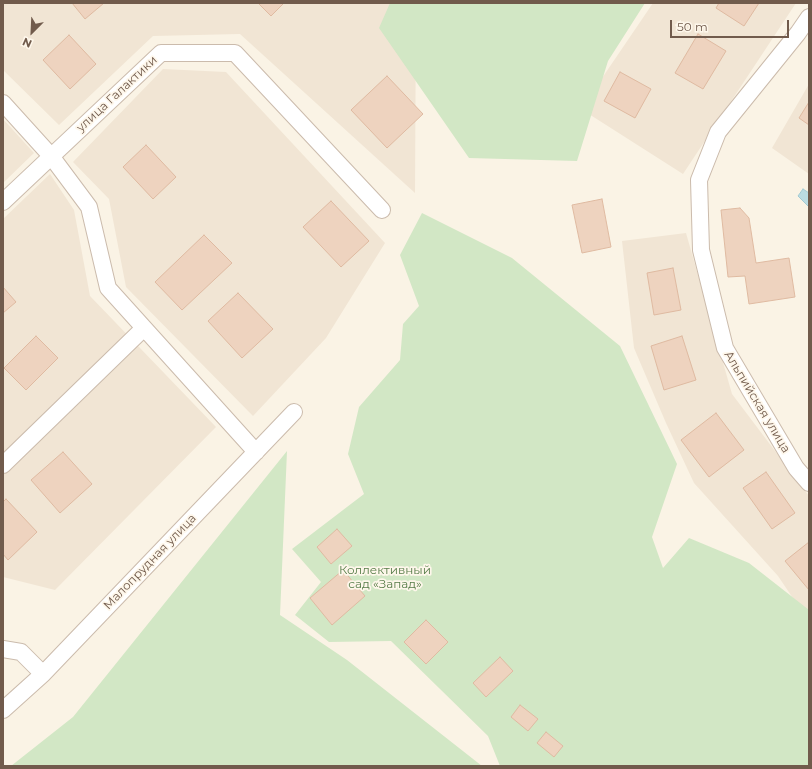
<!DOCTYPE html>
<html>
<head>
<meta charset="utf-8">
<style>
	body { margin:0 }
	#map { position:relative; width:812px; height:769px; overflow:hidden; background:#faf3e5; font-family:Montserrat,sans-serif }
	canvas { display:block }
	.frame { position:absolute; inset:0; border:4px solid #715b4c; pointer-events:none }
	.north { position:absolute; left:12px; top:12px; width:40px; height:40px; -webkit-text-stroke:3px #fef7eb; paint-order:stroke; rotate:204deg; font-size:11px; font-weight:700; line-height:16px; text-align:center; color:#715b4c }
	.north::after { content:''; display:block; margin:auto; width:14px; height:18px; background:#715b4c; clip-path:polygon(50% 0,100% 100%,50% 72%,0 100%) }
	.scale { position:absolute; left:670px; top:20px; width:119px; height:18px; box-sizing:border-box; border:2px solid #715b4c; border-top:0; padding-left:5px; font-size:12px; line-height:14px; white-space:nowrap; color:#715b4c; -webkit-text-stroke:3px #fef7eb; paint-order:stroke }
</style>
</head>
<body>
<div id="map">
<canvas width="812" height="769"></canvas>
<div class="frame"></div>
<div class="north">N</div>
<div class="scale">50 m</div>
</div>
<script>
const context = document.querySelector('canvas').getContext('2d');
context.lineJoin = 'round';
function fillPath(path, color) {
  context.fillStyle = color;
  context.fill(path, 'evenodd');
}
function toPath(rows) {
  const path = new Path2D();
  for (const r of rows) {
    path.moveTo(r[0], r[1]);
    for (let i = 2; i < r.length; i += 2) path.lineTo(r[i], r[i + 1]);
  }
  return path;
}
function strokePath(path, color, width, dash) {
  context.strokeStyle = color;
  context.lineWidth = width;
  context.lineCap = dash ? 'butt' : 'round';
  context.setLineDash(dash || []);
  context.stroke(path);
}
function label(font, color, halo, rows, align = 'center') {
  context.font = font + ' Montserrat,sans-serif';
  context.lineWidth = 3.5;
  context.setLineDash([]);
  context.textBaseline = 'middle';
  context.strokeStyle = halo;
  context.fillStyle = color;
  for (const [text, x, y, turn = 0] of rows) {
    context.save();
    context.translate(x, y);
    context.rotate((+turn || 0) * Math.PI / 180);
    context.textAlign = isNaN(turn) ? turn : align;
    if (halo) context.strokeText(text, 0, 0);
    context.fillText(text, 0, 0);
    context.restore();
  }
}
fillPath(toPath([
	[3,3,416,3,415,193,240,34,153,36,59,125,3,70],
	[653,3,796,3,683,174,581,109],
	[163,69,226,72,385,243,326,338,253,416,126,287,109,199,73,162],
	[809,84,809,174,772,148],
	[3,119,34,153,3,183],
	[50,174,74,210,90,296,216,427,55,590,3,577,3,219],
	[686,233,732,394,809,496,809,622,778,576,694,483,666,423,634,348,622,241]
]), '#f1e5d4');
fillPath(toPath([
	[390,3,645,3,608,61,577,161,469,158,379,28],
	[422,213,512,258,620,346,677,464,652,537,663,568,689,538,749,563,809,610,809,766,500,766,488,736,391,641,329,642,295,615,321,582,292,549,364,494,348,454,359,407,400,360,403,324,419,306,400,255],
	[287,451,280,615,347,660,482,766,11,766,73,717]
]), '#d2e7c5');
const water = toPath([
	[803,189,809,193,809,207,798,196,803,189]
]);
fillPath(water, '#bbdce2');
strokePath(water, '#a2cad3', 1);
const building = toPath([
	[72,3,104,3,85,19,72,3],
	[258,3,284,3,271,16,258,3],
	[719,3,759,3,744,26,716,8,719,3],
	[698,34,726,51,703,89,675,73,698,34],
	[69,35,96,64,70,89,43,60,69,35],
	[620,72,651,89,635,118,604,101,620,72],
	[387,76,423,114,387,148,351,110,387,76],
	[809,102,809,125,799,118,809,102],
	[146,145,176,177,153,199,123,167,146,145],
	[602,199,611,247,582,253,572,205,602,199],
	[331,201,369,241,341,267,303,227,331,201],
	[740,208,749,218,756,263,789,258,795,297,749,304,745,276,728,277,721,210,740,208],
	[204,235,232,263,182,310,155,282,204,235],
	[673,268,681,310,654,315,647,273,673,268],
	[3,287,16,302,3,313,3,287],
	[238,293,273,329,242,358,208,321,238,293],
	[36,336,58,358,26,390,4,368,36,336],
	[682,336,696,380,664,390,651,346,682,336],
	[716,413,744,450,709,477,681,440,716,413],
	[63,452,92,484,60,513,31,480,63,452],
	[766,472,795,513,772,529,743,488,766,472],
	[6,499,37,532,8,560,3,554,3,502,6,499],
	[337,529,352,546,331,564,317,547,337,529],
	[809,542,809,590,785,561,809,542],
	[343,570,365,596,332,625,310,598,343,570],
	[426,620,448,642,426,664,404,642,426,620],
	[500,657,513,671,486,697,473,683,500,657],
	[520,705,538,719,528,731,511,717,520,705],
	[546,732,563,746,554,757,537,743,546,732]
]);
fillPath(building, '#eed3bf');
strokePath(building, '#dfbaa1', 1);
const minor = toPath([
	[809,17,798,33,718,132,699,180,701,250,725,348,796,468,809,483],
	[3,103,51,156,89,207,108,288,256,452],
	[3,202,161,53,235,53,382,210],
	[3,465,144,328],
	[3,649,21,652,43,674],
	[3,710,43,674,294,412]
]);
strokePath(minor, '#cbbbac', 18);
strokePath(minor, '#fff', 16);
label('12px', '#715b4c', '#fef7eb', [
	["улица Галактики",117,94,-43],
	["Альпийская улица",757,402,59],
	["Малопрудная улица",150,562,-46]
]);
label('12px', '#567c48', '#fef7eb', [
	["Коллективный",385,570],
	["сад «Запад»",385,584]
]);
</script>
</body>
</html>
